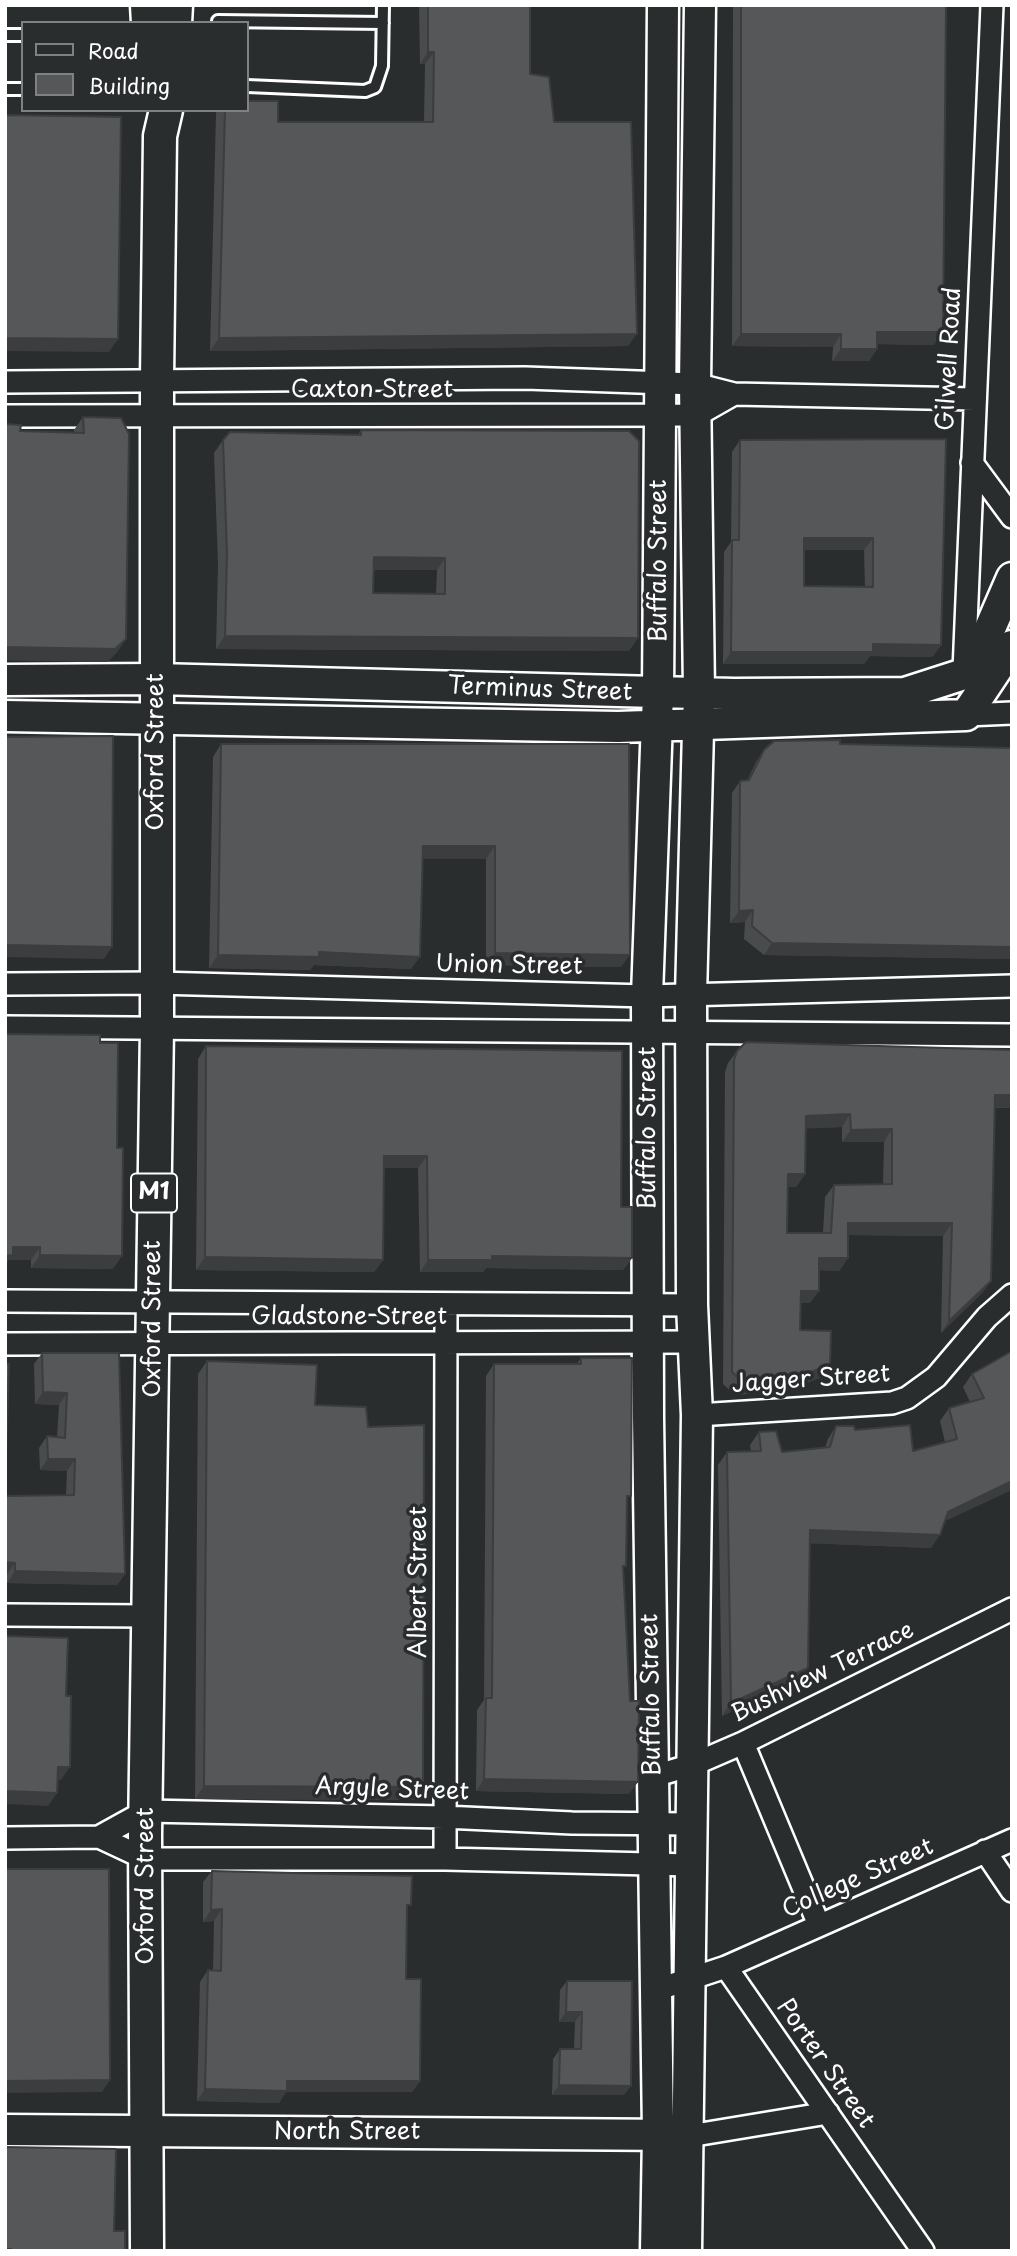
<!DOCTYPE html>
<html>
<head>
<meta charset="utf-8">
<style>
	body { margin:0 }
	#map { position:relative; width:1017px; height:2256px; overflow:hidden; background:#2a2d2e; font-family:"Playpen Sans",sans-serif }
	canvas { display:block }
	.frame { position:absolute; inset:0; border:7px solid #fff; pointer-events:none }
	.legend { position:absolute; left:21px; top:21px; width:228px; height:91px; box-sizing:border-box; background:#2a2d2e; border:2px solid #7f8182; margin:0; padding:9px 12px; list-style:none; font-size:21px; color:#fff }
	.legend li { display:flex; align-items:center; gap:14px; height:35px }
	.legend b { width:35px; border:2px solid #7f8182 }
</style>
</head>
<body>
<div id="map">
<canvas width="1017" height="2256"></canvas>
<div class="frame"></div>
<ul class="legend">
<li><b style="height:9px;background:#2a2d2e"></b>Road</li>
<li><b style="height:19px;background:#555758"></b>Building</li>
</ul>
</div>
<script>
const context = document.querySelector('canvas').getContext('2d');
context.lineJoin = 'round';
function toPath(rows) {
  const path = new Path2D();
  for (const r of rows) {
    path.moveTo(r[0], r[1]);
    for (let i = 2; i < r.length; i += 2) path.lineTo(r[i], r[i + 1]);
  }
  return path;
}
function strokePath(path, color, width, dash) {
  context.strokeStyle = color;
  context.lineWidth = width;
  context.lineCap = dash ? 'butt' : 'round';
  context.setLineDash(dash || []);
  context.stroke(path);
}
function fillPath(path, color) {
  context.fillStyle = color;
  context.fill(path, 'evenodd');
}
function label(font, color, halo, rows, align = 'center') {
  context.font = font + ' "Playpen Sans",sans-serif';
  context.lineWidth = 7;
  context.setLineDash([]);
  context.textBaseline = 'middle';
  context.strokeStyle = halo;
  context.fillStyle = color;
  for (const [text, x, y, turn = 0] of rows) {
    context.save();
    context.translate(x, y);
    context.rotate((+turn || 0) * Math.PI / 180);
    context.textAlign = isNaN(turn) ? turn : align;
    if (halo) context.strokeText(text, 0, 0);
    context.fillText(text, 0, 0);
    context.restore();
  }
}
const lane = toPath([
	[218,21,383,23],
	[5,35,23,35],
	[247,86,365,91,375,87,382,66,383,5],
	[5,89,23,89]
]);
const street = toPath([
	[5,382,525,378,695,384,734,394,974,399],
	[5,416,697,415,734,394],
	[972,463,1012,517],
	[964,671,992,5],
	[966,707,966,715,1012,713],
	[5,984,157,983,647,996,1012,986],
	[5,1027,1012,1035],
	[5,1301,692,1305],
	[5,1344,694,1342],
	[697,1415,892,1403,907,1398,936,1377,987,1317,1012,1295],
	[5,1615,148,1616],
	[743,1743,819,1925],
	[654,1776,692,1765,743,1743,1012,1609],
	[99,1837,146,1811,444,1817,572,1823,690,1824],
	[5,1838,99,1837,146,1859,445,1859,690,1865],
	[985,1851,1012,1891],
	[445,1859,446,1305],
	[726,1967,1012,1840],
	[656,1990,726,1967,923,2251],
	[689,2136,828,2113]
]);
const secondary = toPath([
	[5,680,156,679,734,694,905,693,964,674,985,640,1012,578],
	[5,716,618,727,966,715,1012,646],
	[5,2130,677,2135],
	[656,2251,658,2134,648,1417,647,996,658,693,663,5],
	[686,2251,697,1415,692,1305,691,995,699,693,695,384,700,5]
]);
const primary = toPath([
	[147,5,148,23],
	[175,23,176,5],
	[147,2251,145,1835,157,1028,157,379,160,136,166,110]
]);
strokePath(lane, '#fff', 16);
strokePath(street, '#fff', 26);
strokePath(secondary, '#fff', 35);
strokePath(primary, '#fff', 37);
strokePath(lane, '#2a2d2e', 10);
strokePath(street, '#2a2d2e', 21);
strokePath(secondary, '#2a2d2e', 30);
strokePath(primary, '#2a2d2e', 32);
fillPath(toPath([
	[419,5,530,5,530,74,554,122,628,346,210,351,216,113,218,110,247,110,278,122,424,122,425,64,420,64],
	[733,5,946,5,934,345,877,344,877,349,869,361,832,361,833,347,732,346],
	[83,417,126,639,117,652,107,662,5,660,5,424,20,431,74,432,74,430],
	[361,430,629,651,216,649,218,565,214,453,223,440,358,435],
	[374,570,437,570,436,594,373,593],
	[946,439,941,645,932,657,870,656,864,664,723,664,724,552,731,542,732,452,740,440],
	[804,550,864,550,865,587,804,586],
	[221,744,629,744,621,967,486,965,486,859,423,859,411,969,314,965,310,970,209,968,213,757],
	[840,744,1009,748,1012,744,1012,959,764,955,744,939,745,922,730,923,732,793,740,781,747,781,756,762,764,750],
	[100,1035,113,1269,31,1268,31,1260,9,1260],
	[206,1046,621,1207,632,1258,623,1270,486,1268,483,1272,420,1272,418,1168,384,1168,383,1260,374,1272,196,1270,198,1059],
	[1012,1050,1012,1108,995,1108,991,1281,982,1293,941,1333,943,1236,848,1235,848,1258,839,1271,819,1270,810,1303,800,1303,800,1330,830,1364,822,1377,786,1391,735,1395,723,1384,725,1072,728,1063,737,1051],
	[842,1127,842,1142,884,1142,883,1184,834,1185,825,1197,823,1233,787,1233,788,1187,796,1187,805,1174,806,1128],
	[1012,1351,944,1522,931,1548,810,1543,808,1668,799,1681,722,1716,718,1465,727,1452,751,1451,750,1445,759,1432,782,1452,825,1448,828,1439,836,1426,855,1430,913,1451,945,1442,940,1421,949,1408,970,1402,963,1387,972,1374],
	[42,1353,119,1353,125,1574,117,1585,7,1583,7,1574,5,1574,5,1496,66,1495,67,1471,40,1470,39,1448,47,1436,57,1437,59,1405,35,1404,34,1364],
	[581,1358,627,1502,623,1570,629,1794,476,1791,477,1710,484,1700,486,1376,494,1364,577,1364],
	[207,1361,368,1427,414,1800,195,1799,198,1374],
	[212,1871,407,1911,406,1979,420,2081,412,2092,286,2092,279,2103,197,2101,200,1982,208,1970,213,1970,214,1921,203,1922,203,1882],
	[567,1981,624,2095,552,2095,553,2059,560,2049,574,2049,575,2022,559,2022,560,1990]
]), '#494b4c');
fillPath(toPath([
	[428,52,434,52,425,64,420,64],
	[877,332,943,332,934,345,868,344],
	[637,334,628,346,210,351,219,338],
	[741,334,841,334,833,347,732,346],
	[5,338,118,339,109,352,5,351],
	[841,349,877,349,869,361,832,361],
	[804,538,873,538,864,550,796,550],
	[374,557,445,558,437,570,365,570],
	[225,636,638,638,629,651,216,649],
	[126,639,117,652,107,662,5,660,5,647],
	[873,644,941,645,932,657,870,656,864,664,723,664,731,652],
	[423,846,495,846,486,859,415,859],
	[753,910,745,922,730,923,739,911],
	[772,943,1012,947,1012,959,764,955],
	[5,945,112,947,104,959,5,957],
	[319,952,420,957,411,969,314,965,310,970,209,968,218,955],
	[495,953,630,955,621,967,486,965],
	[995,1095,1012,1095,1012,1108,986,1107],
	[850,1114,842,1127,797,1129,806,1116],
	[892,1129,884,1142,842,1142,851,1130],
	[384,1156,427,1156,418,1168,375,1168],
	[788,1174,805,1174,796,1187,779,1187],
	[848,1223,952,1223,943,1236,839,1235],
	[13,1247,40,1247,31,1260,9,1260,5,1265,5,1256],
	[40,1255,122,1256,113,1269,31,1268],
	[492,1256,632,1258,623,1270,486,1268,483,1272,420,1272,428,1260],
	[205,1257,383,1260,374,1272,196,1270],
	[819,1258,848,1258,839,1271,811,1270],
	[991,1281,982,1293,941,1333,949,1321],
	[801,1291,819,1291,810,1303,792,1303],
	[830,1364,822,1377,786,1391,735,1395,744,1383],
	[43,1392,67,1393,59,1405,35,1404],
	[48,1459,75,1459,67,1471,40,1470],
	[1012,1481,1012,1490,939,1524,948,1512],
	[810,1530,940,1535,931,1548,801,1543],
	[5,1562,15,1563,7,1574,5,1574],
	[15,1571,125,1574,117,1585,7,1583],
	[808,1668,799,1681,722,1716,731,1703],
	[58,1767,70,1767,61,1780,49,1780],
	[484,1779,638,1782,629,1794,476,1791],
	[204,1786,423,1787,414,1800,195,1799],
	[5,1791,57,1793,48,1806,5,1804],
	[222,1909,214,1921,203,1922,211,1910],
	[566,2012,582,2012,575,2022,559,2022],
	[110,2080,102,2092,5,2093,5,2081],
	[287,2081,420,2081,412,2092,286,2092,279,2103,197,2101,205,2089],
	[559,2085,631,2086,624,2095,552,2095]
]), '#3c3d3e');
const building = toPath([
	[428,5,530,5,530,74,549,77,554,122,631,122,637,334,219,338,225,110,247,110,247,101,278,101,278,122,433,122,434,52,428,52,428,5],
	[741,5,946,5,943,332,877,332,877,349,841,349,841,334,741,334,741,5],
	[5,115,121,117,118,339,5,338,5,115],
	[83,417,121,418,129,434,126,639,115,649,5,647,5,424,21,425,20,431,84,433,83,417],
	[361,430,629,431,639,441,638,638,225,636,227,553,223,440,230,432,361,435,361,430],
	[374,557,445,558,445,594,373,593,374,557],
	[946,439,941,645,873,644,873,652,731,652,732,540,739,540,740,440,946,439],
	[804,538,873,538,873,587,804,586,804,538],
	[113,736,112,947,5,945,5,737,113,736],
	[840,740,840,744,1012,748,1012,947,772,943,752,926,753,910,739,911,740,781,749,780,764,750,774,741,840,740],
	[221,744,629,744,630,955,495,953,495,846,423,846,420,957,319,952,319,957,218,955,221,744],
	[5,1034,100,1035,100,1043,118,1043,117,1148,123,1148,122,1256,40,1255,40,1247,13,1247,13,1255,5,1256,5,1034],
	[746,1042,1012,1050,1012,1095,995,1095,991,1281,949,1321,952,1223,848,1223,848,1258,819,1258,819,1291,801,1291,800,1330,831,1331,830,1364,795,1379,744,1383,732,1372,734,1060,737,1051,746,1042],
	[850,1114,851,1130,892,1129,892,1184,834,1185,831,1233,787,1233,788,1174,805,1174,806,1116,850,1114],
	[206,1046,622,1051,621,1207,632,1207,632,1258,492,1256,492,1260,428,1260,427,1156,384,1156,383,1260,205,1257,206,1046],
	[1012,1351,1012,1481,948,1512,940,1535,810,1530,808,1668,731,1703,727,1452,761,1451,759,1432,776,1431,782,1452,830,1447,836,1426,854,1426,855,1430,910,1425,913,1451,957,1439,949,1408,984,1398,972,1374,1012,1351],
	[42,1353,119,1353,125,1574,15,1571,15,1563,5,1562,5,1496,74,1495,75,1459,48,1459,47,1436,65,1438,67,1393,43,1392,42,1353],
	[581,1358,632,1358,631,1496,627,1496,626,1566,623,1566,630,1701,639,1701,638,1782,484,1779,486,1698,492,1698,494,1364,581,1364,581,1358],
	[207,1361,317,1365,315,1405,366,1407,368,1427,424,1425,423,1787,204,1786,207,1361],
	[5,1364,9,1364,5,1486,5,1364],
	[5,1636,68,1638,66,1696,71,1696,70,1767,58,1767,57,1793,5,1791,5,1636],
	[5,1869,109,1869,110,2080,5,2081,5,1869],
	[212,1871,412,1876,411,1905,407,1905,406,1979,421,1979,420,2081,287,2081,287,2091,205,2089,208,1970,221,1971,222,1909,211,1910,212,1871],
	[567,1981,632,1981,631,2086,559,2085,560,2049,581,2049,582,2012,566,2012,567,1981],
	[5,2147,116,2149,114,2231,125,2231,125,2251,11,2251,11,2249,5,2249,5,2147]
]);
fillPath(building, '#555758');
strokePath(building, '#3c3d3e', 2);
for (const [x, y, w] of [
	[154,1193,46]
]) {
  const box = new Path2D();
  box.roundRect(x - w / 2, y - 19.5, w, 39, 5);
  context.fillStyle = '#2a2d2e';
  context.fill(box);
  strokePath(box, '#fff', 2);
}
label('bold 23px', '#fff', null, [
	["M1",154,1193]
]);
label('24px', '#fff', '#2a2d2e', [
	["Gilwell Road",950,359,-87],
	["Caxton Street",372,390],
	["Buffalo Street",659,561,-90],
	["Terminus Street",540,690,2],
	["Oxford Street",156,752,-90],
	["Union Street",509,966,1],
	["Buffalo Street",648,1128,-90],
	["Gladstone Street",349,1317],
	["Oxford Street",153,1319,-90],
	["Jagger Street",811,1380,-4],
	["Albert Street",419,1582,-90],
	["Bushview Terrace",823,1673,-26],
	["Buffalo Street",652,1695,-91],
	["Argyle Street",392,1790,2],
	["College Street",858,1879,-24],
	["Oxford Street",146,1886,-90],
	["Porter Street",825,2064,55],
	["North Street",347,2132]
]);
</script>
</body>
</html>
